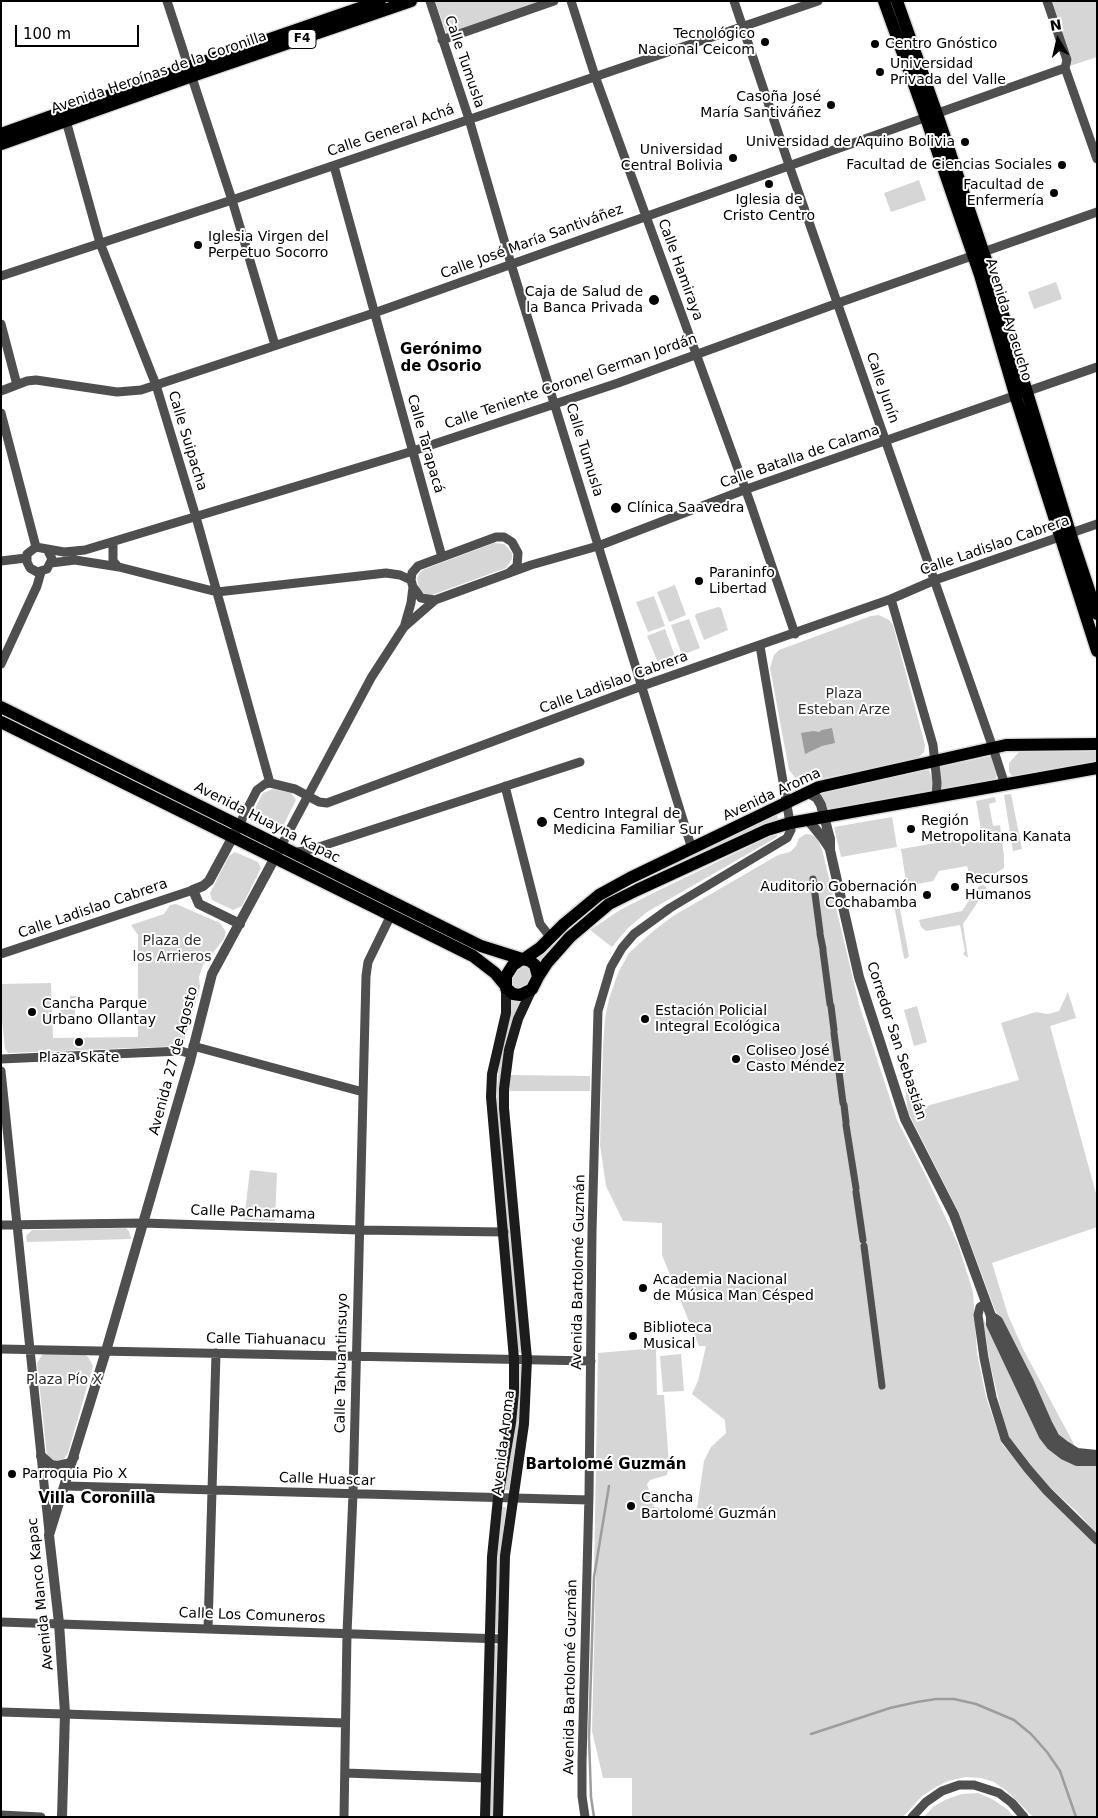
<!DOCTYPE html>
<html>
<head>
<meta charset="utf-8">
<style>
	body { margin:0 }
	#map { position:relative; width:1098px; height:1818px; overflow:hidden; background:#fff; font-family:"DejaVu Sans",sans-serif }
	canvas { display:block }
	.frame { position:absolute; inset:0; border:2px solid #000; pointer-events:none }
	.north { position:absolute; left:1033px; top:15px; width:50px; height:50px; -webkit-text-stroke:4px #fff; paint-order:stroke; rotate:351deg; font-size:14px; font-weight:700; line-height:20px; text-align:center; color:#000 }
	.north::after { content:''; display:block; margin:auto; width:18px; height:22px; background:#000; clip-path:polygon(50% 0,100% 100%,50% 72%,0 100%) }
	.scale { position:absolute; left:15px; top:25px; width:124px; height:22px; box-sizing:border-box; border:2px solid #000; border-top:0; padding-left:6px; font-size:15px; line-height:18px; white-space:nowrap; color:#000; -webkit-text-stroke:4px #fff; paint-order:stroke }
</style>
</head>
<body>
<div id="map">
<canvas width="1098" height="1818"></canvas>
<div class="frame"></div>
<div class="north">N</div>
<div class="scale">100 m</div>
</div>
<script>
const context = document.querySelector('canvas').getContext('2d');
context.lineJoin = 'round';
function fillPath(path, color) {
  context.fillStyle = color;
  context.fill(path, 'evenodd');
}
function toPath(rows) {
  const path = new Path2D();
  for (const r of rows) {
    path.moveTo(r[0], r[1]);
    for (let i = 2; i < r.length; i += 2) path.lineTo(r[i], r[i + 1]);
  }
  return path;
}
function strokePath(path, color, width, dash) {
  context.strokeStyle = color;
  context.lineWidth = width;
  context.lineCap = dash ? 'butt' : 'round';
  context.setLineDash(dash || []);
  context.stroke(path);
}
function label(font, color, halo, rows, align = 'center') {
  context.font = font + ' "DejaVu Sans",sans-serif';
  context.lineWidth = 4;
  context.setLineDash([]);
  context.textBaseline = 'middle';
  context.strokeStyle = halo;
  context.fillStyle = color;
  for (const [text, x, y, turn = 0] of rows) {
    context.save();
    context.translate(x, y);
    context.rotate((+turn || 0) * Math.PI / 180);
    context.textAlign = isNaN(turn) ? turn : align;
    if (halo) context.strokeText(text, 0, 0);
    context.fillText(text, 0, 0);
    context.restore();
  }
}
fillPath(toPath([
	[435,1,545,1,447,35],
	[1052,1,1097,1,1097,57,1070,66,1072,61],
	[919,180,926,200,891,212,884,193],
	[1056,282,1062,299,1034,309,1028,292],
	[494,543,504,544,512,553,512,559,506,568,432,595,427,596,419,589,417,578,420,572,425,569],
	[675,585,686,615,669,622,657,592],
	[654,596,665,626,648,632,636,602],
	[718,607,721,608,728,630,704,640,695,616,696,614],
	[879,615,889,620,893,625,925,745,924,752,916,760,804,782,797,780,789,770,770,668,774,655,779,650,871,616],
	[689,619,700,648,682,655,671,625],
	[665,629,676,659,659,665,647,636],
	[1097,751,1097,763,1017,777,1012,776,1009,772,1009,763,1019,752],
	[991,756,997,776,993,781,941,790,940,767],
	[929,770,934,784,933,789,928,793,828,811,826,803,820,794,830,789],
	[273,789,291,793,296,800,281,830,277,833,252,822,250,818,263,793],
	[1011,794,1022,849,1013,851,1004,795],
	[995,797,996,802,989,804,993,826,1000,825,1004,856,1004,868,996,873,970,877,967,866,939,871,933,881,912,885,912,887,907,888,901,849,982,835,976,801],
	[777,814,778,820,761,825,622,893,543,963,536,957,590,907,618,890],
	[892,817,897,847,841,857,834,827],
	[806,834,812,835,817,838,822,849,859,1004,897,1120,926,1176,958,1244,973,1292,977,1353,986,1397,1002,1444,1048,1498,1069,1516,1097,1546,1097,1817,1033,1817,1007,1791,994,1782,981,1778,966,1777,948,1781,934,1788,921,1797,903,1817,632,1817,632,1778,603,1778,592,1731,596,1570,594,1572,598,1353,656,1348,657,1395,664,1395,669,1465,667,1475,650,1480,647,1484,654,1507,696,1515,704,1461,711,1447,726,1433,725,1420,692,1394,698,1381,706,1346,699,1346,662,1255,662,1223,623,1221,606,1186,600,1145,603,1047,605,1018,609,999,618,973,629,953,652,932,673,916,778,855,790,852,796,846,799,838],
	[777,835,777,837,647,912,628,928,612,947,590,930,620,910,649,895,771,836],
	[235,852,258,862,261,868,242,906,233,910,212,900,210,893,229,856],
	[983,885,986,887,986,890,963,924,968,958,963,954,965,951,960,925,926,931,921,927,919,920,962,911,979,886],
	[176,904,220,923,226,932,224,939,203,965,199,977,200,988,183,1046,8,1053,5,1049,1,1010,1,984,51,983,53,1038,138,1037,138,935,131,925,164,914,170,905],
	[899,904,909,956,906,959,904,958,894,905],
	[522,965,529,966,532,971,531,977,525,986,517,989,512,986,511,982,517,968],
	[1068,992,1076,1018,1050,1026,1097,1197,1097,1227,992,1263,1008,1315,1023,1349,1075,1446,1064,1440,1054,1428,995,1310,959,1213,908,1112,905,1088,916,1109,1019,1080,1001,1023,1036,1012,1048,1014,1059,1011],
	[70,996,78,996,79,1003,75,1004,75,1017,79,1017,79,1022,71,1022,70,1018,60,1018,60,1003,70,1002],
	[510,999,521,1001,501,1075,522,1353,518,1352,496,1103,499,1062,511,1010],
	[917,1006,927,1042,914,1046,904,1010],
	[508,1075,590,1076,590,1091,507,1091],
	[250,1170,277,1173,275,1221,244,1220],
	[126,1228,129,1231,131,1239,27,1242,26,1236,32,1230],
	[983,1318,1014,1378,1038,1431,1097,1464,1097,1534,1077,1512,1042,1480,1012,1443,1005,1427,990,1363],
	[47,1353,83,1354,88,1357,93,1366,68,1453,62,1462,56,1463,47,1456,37,1363,42,1355],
	[681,1354,684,1391,663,1392,660,1356],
	[518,1364,522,1365,520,1418,509,1490,504,1490,513,1440],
	[502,1507,506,1507,500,1565,498,1633,494,1633,498,1537],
	[493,1645,497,1645,495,1780,493,1817,489,1817],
	[978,1793,992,1799,1007,1809,1014,1817,924,1817,934,1806,947,1799,962,1794]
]), '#d6d6d6');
fillPath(toPath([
	[832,728,835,743,822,746,805,754,801,733,813,731,819,732,822,730]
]), '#9d9d9d');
strokePath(toPath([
	[811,1734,890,1708,917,1702,936,1699,954,1699,976,1704,1014,1720,1031,1734,1047,1752,1060,1771,1076,1817],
	[594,1817,591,1797,589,1738,594,1577,609,1486]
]), '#9d9d9d', 2.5);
const primary = toPath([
	[884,1,926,118,980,275,1017,401,1097,651],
	[897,1,939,120,990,272,1073,542,1097,614],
	[1,134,189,67,380,1],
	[1,144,192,76,411,1],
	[1,707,481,946,522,959],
	[1,722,473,956,495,973,505,985],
	[522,959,530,961,535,965,538,977,532,989,520,995,513,994,506,988,506,976,513,965,522,959],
	[524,959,540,948,564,924,599,895,630,878,819,787,1006,745,1097,744],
	[538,977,547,963,570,937,609,904,637,890,767,830,790,823,1097,768]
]);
strokePath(primary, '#dbdbdb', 15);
strokePath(toPath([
	[813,879,820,932],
	[820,934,823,949],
	[823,951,830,1004],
	[831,1006,834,1030],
	[834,1033,843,1103],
	[844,1105,846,1122],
	[846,1125,856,1188],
	[856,1192,863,1240],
	[864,1246,882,1386]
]), '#4f4f4f', 7);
strokePath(toPath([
	[167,1,232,200,275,345],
	[430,1,469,119,511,264,692,849],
	[571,1,595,76,750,502,795,634],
	[734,1,789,165,993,748,1005,785],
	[1047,1,1067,60,1065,68],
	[442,40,554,1],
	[1065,68,1097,159],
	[65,117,100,243,156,385,196,517,270,783],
	[334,166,442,557],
	[1,276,232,200,818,1],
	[1,324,17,385],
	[1,391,27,381,36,380,117,392,141,390,374,313,1065,68],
	[1,413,36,547],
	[113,542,113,561,118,567],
	[47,549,52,559,47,569,37,572,30,568,27,562,27,554,36,547,64,552,85,550,413,451,618,383,838,303,1097,212],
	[1,561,26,558],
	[51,563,75,560,119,567,217,592,386,573,400,575,411,580],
	[891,599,933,745,937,783,936,797],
	[435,600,421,598,413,587,411,580,412,573,418,566,496,537,504,537,512,542,518,553,517,566,511,571],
	[405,624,411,603,413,587],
	[1,664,37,586,41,572],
	[505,786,540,924,551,938],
	[239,825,257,790,265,784,270,783,295,789,319,802,327,803,642,686,891,599,935,580,1097,524],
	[281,846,371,678,404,627,435,600,531,565,598,546,744,490,1097,367],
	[294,853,319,847,580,762],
	[1,954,193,890],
	[193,1046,363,1092],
	[1,1059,181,1051,191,1054],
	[1,1071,49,1532],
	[1,1225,143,1223,359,1230,504,1232],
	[986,1303,980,1307,978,1315,984,1358,992,1397,1005,1439,1028,1469,1047,1491,1097,1540],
	[1,1349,591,1361],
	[66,1486,589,1500],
	[1,1622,502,1639],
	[208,1628,216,1353],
	[1,1712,345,1723],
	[345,1773,486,1778],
	[1,1815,41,1817],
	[344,1817,347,1633,353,1494,366,976,368,962,391,915],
	[585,1817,582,1796,582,1762,589,1495,592,1232,598,1011,611,967,622,948,634,934,670,908,787,838,791,830,790,823,760,646],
	[912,1817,926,1802,942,1791,959,1785,974,1785,999,1793,1012,1803,1024,1817]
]), '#4f4f4f', 9);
strokePath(toPath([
	[807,792,817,798,821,805,830,839,830,850,859,977,905,1119,954,1215,991,1316,991,1324,1044,1436,1051,1445,1064,1455,1077,1461,1097,1461],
	[808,820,822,837,830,849],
	[236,831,209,881,203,886,193,890,199,904,240,924],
	[991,1316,998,1321,1029,1382,1047,1423,1055,1438,1064,1445,1077,1453,1097,1455],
	[41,1456,51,1465,57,1466,70,1463,74,1457],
	[62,1817,65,1713,59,1623,49,1535,106,1351,190,1061,212,974,278,852]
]), '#4f4f4f', 10);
strokePath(toPath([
	[485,1817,492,1557,498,1498,511,1423,514,1392,514,1359,491,1097,492,1074,506,1013,506,988],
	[498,1817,505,1556,524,1424,527,1359,504,1108,504,1089,509,1050,518,1019,532,989]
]), '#1c1c1c', 10);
strokePath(primary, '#000', 12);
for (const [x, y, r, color] of [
	[765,42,5,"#000"],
	[875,44,5,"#000"],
	[880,72,5,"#000"],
	[831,105,5,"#000"],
	[965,142,5,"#000"],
	[733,158,5,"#000"],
	[1062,165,5,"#000"],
	[769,184,5,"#000"],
	[1054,193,5,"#000"],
	[198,245,5,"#000"],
	[654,300,6,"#000"],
	[616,508,6,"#000"],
	[699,581,5,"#000"],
	[542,822,6,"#000"],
	[911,829,5,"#000"],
	[955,887,5,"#000"],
	[927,895,5,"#000"],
	[32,1012,5,"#000"],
	[645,1019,5,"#000"],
	[79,1042,5,"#000"],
	[736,1059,5,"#000"],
	[643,1288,5,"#000"],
	[633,1336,5,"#000"],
	[12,1474,5,"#000"],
	[631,1506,5,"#000"]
]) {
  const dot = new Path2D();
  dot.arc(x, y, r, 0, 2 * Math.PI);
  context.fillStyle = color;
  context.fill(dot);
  strokePath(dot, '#fff', 2);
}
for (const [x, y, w] of [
	[302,39,28]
]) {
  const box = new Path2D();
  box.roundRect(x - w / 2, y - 9.5, w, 19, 4);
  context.fillStyle = '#fff';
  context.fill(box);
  strokePath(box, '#000', 1);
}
label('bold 12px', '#000', null, [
	["F4",302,39]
]);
label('14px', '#000', '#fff', [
	["Tecnológico",755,34,"right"],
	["Nacional Ceicom",755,50,"right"],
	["Centro Gnóstico",885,44],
	["Universidad",890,64],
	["Privada del Valle",890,80],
	["Casoña José",821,97,"right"],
	["María Santiváñez",821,113,"right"],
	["Universidad de Aquino Bolivia",955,142,"right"],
	["Universidad",723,150,"right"],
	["Central Bolivia",723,166,"right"],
	["Facultad de Ciencias Sociales",1052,165,"right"],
	["Facultad de",1044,185,"right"],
	["Enfermería",1044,201,"right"],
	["Iglesia de",769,200,"center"],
	["Cristo Centro",769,216,"center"],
	["Iglesia Virgen del",208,237],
	["Perpetuo Socorro",208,253],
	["Caja de Salud de",643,292,"right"],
	["la Banca Privada",643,308,"right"],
	["Clínica Saavedra",627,508],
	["Paraninfo",709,573],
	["Libertad",709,589],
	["Centro Integral de",553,814],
	["Medicina Familiar Sur",553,830],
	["Región",921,821],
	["Metropolitana Kanata",921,837],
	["Recursos",965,879],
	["Humanos",965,895],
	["Auditorio Gobernación",917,887,"right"],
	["Cochabamba",917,903,"right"],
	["Cancha Parque",42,1004],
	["Urbano Ollantay",42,1020],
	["Estación Policial",655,1011],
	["Integral Ecológica",655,1027],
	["Coliseo José",746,1051],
	["Casto Méndez",746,1067],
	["Plaza Skate",79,1058,"center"],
	["Academia Nacional",653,1280],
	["de Música Man Césped",653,1296],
	["Biblioteca",643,1328],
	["Musical",643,1344],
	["Parroquia Pio X",22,1474],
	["Cancha",641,1498],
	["Bartolomé Guzmán",641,1514]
], 'left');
label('14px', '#000', '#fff', [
	["Calle Tumusla",464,62,71],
	["Avenida Heroínas de la Coronilla",159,73,-19],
	["Calle General Achá",391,131,-19],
	["Calle José María Santiváñez",532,242,-20],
	["Calle Hamiraya",680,270,70],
	["Avenida Ayacucho",1008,320,73],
	["Calle Teniente Coronel German Jordán",571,382,-19],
	["Calle Junín",882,388,71],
	["Calle Suipacha",187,441,73],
	["Calle Tarapacá",425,444,74],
	["Calle Tumusla",584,450,73],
	["Calle Batalla de Calama",800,457,-19],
	["Calle Ladislao Cabrera",995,546,-19],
	["Calle Ladislao Cabrera",614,683,-20],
	["Avenida Aroma",772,795,-25],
	["Avenida Huayna Kapac",267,823,27],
	["Calle Ladislao Cabrera",93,909,-19],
	["Corredor San Sebastián",896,1041,72],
	["Avenida 27 de Agosto",174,1061,-75],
	["Calle Pachamama",253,1213,2],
	["Avenida Bartolomé Guzmán",579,1272,-89],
	["Calle Tiahuanacu",266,1340,1],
	["Calle Tahuantinsuyo",342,1363,-89],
	["Avenida Aroma",504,1443,-83],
	["Calle Huascar",327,1480,2],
	["Avenida Manco Kapac",41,1594,-96],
	["Calle Los Comuneros",252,1616,2],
	["Avenida Bartolomé Guzmán",571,1677,-89]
]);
label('14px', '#2d2d2d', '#fff', [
	["Plaza",844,694],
	["Esteban Arze",844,710],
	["Plaza de",172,941],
	["los Arrieros",172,957],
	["Plaza Pío X",64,1380]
]);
label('bold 15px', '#000', '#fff', [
	["Gerónimo",441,350],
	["de Osorio",441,367],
	["Bartolomé Guzmán",606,1465],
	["Villa Coronilla",97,1499]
]);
</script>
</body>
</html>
